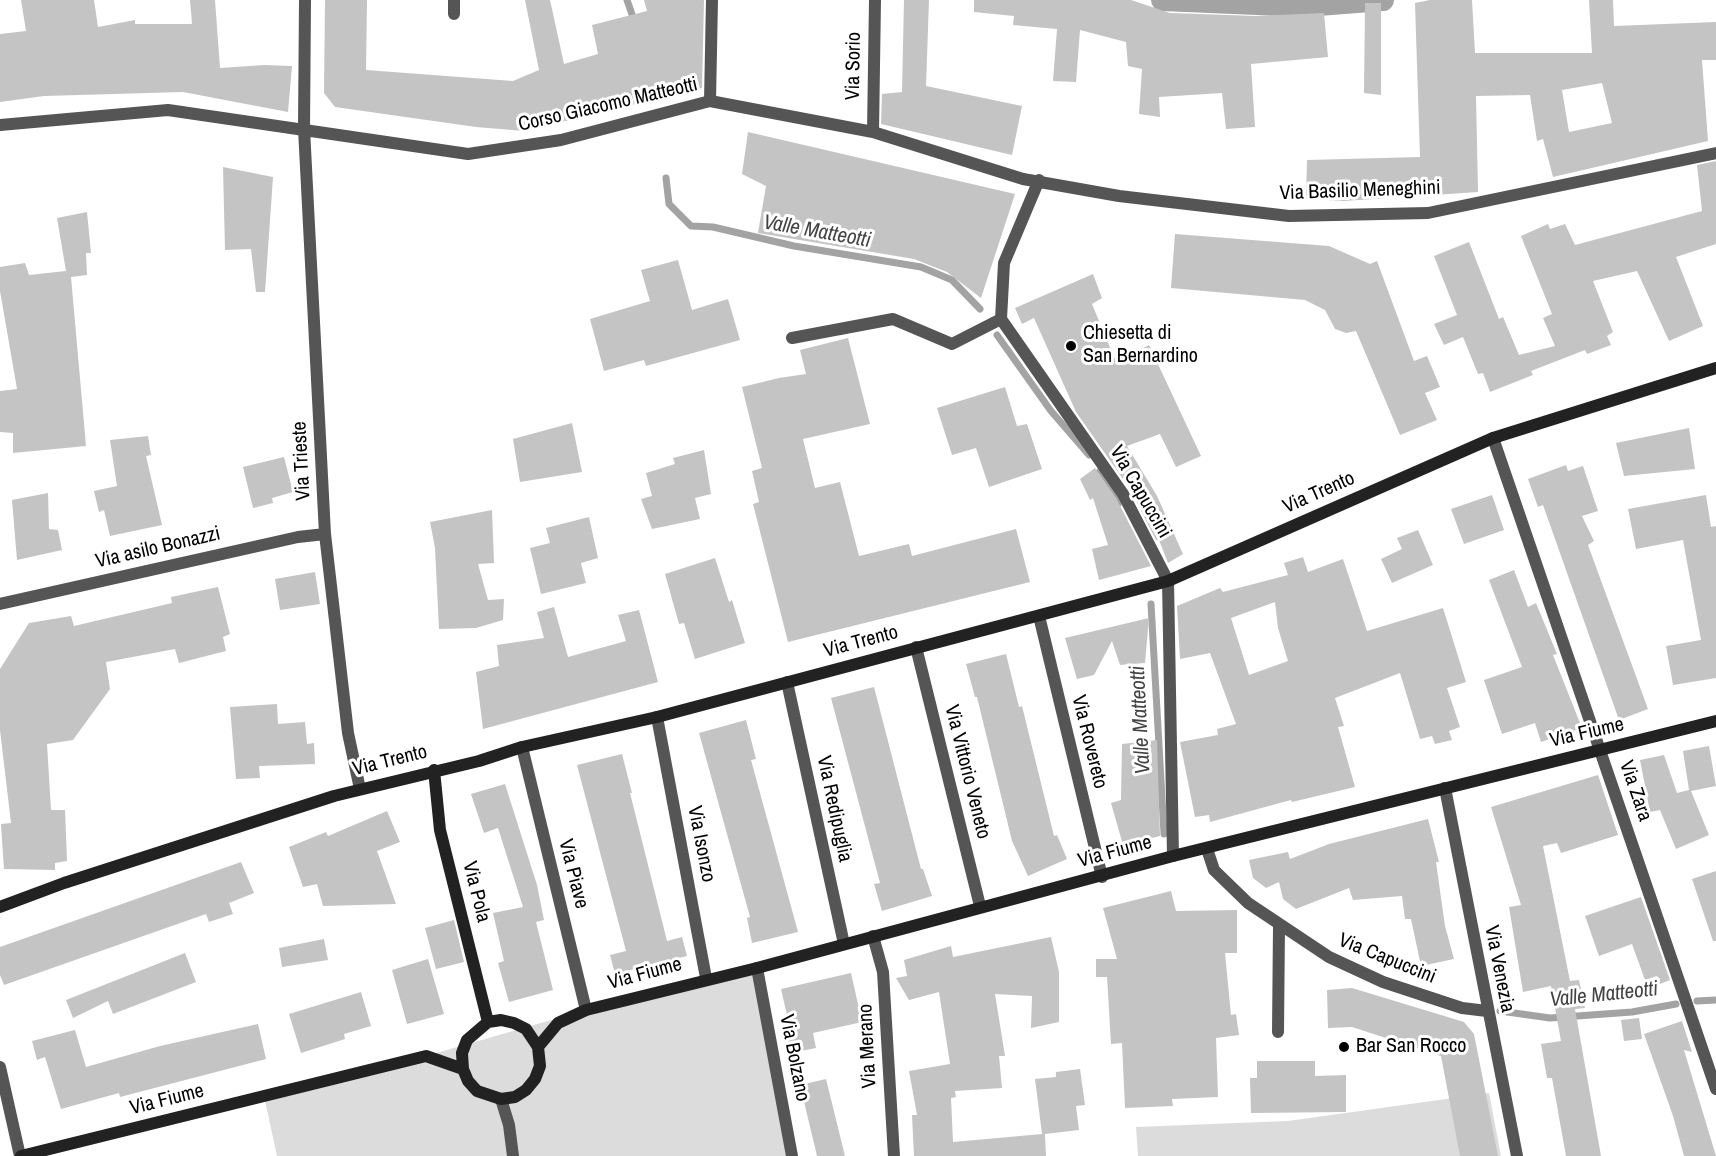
<!DOCTYPE html>
<html>
<head>
<meta charset="utf-8">
<style>
	body { margin:0 }
	canvas { display:block; background:#fff }
</style>
</head>
<body>
<canvas width="1716" height="1156"></canvas>
<script>
const context = document.querySelector('canvas').getContext('2d');
context.lineJoin = 'round';
function fillPath(path, color) {
  context.fillStyle = color;
  context.fill(path, 'evenodd');
}
function toPath(rows) {
  const path = new Path2D();
  for (const r of rows) {
    path.moveTo(r[0], r[1]);
    for (let i = 2; i < r.length; i += 2) path.lineTo(r[i], r[i + 1]);
  }
  return path;
}
function strokePath(path, color, width, dash) {
  context.strokeStyle = color;
  context.lineWidth = width;
  context.lineCap = dash ? 'butt' : 'round';
  context.setLineDash(dash || []);
  context.stroke(path);
}
function label(font, color, halo, rows, align = 'center') {
  context.font = font + ' "Archivo Narrow",sans-serif';
  context.lineWidth = 6;
  context.setLineDash([]);
  context.textBaseline = 'middle';
  context.strokeStyle = halo;
  context.fillStyle = color;
  for (const [text, x, y, turn = 0] of rows) {
    context.save();
    context.translate(x, y);
    context.rotate((+turn || 0) * Math.PI / 180);
    context.textAlign = isNaN(turn) ? turn : align;
    if (halo) context.strokeText(text, 0, 0);
    context.fillText(text, 0, 0);
    context.restore();
  }
}
fillPath(toPath([
	[757,968,792,1156,277,1156,264,1096,426,1056,586,1010],
	[1489,1093,1501,1156,1138,1156,1136,1127,1288,1121]
]), '#dcdcdc');
strokePath(toPath([
	[627,0,635,23],
	[666,178,669,204,691,226,713,227,794,246,921,267,952,280,980,309],
	[997,335,1051,411,1089,455],
	[1100,471,1118,504],
	[1151,604,1164,834],
	[1697,1001,1716,1000],
	[1500,1011,1550,1018,1632,1012,1676,1004]
]), '#a3a3a3', 7);
strokePath(toPath([
	[1162,0,1305,6,1383,0]
]), '#a3a3a3', 22);
fillPath(toPath([
	[21,0,94,0,98,27,135,20,135,24,192,24,190,0,215,0,220,68,264,65,292,66,288,112,183,92,44,96,0,102,0,34,26,31],
	[325,0,367,0,366,70,513,81,539,70,525,0,550,0,564,64,598,54,592,25,647,11,644,0,704,0,702,88,524,131,476,127,335,107,324,93],
	[904,0,929,0,926,86,1022,106,1012,155,881,124,882,94,902,92],
	[974,0,1131,0,1170,13,1256,16,1324,13,1328,57,1251,64,1255,127,1226,129,1222,93,1159,97,1160,117,1139,114,1142,69,1128,66,1126,42,1080,30,1076,82,1053,81,1057,29,1013,25,1014,16,974,12],
	[1430,0,1472,0,1475,53,1592,53,1589,0,1613,0,1614,26,1716,22,1716,60,1702,60,1708,141,1553,177,1543,139,1537,141,1530,95,1476,96,1478,192,1344,201,1306,199,1307,160,1420,157,1415,3],
	[1602,83,1612,123,1569,132,1562,90],
	[1365,3,1381,3,1381,95,1364,93],
	[748,132,1015,194,981,298,947,272,914,259,758,233,766,186,742,174],
	[1716,161,1716,244,1676,257,1703,326,1669,341,1637,271,1593,281,1613,332,1607,336,1611,345,1587,354,1585,350,1531,371,1533,375,1490,392,1483,373,1478,374,1463,337,1444,345,1434,324,1457,315,1434,256,1469,242,1499,319,1503,317,1519,355,1555,346,1543,318,1552,314,1521,236,1548,224,1550,229,1565,224,1575,245,1702,211,1697,165],
	[223,167,273,177,265,292,256,292,251,249,225,250],
	[87,212,91,253,86,253,87,275,71,277,86,446,13,453,13,433,0,432,0,391,17,389,0,291,0,267,25,263,29,275,66,271,57,218],
	[1175,234,1329,246,1370,264,1377,261,1414,361,1427,356,1440,387,1425,393,1437,420,1400,435,1356,331,1346,333,1335,329,1325,310,1305,300,1171,288],
	[678,260,692,310,728,299,740,340,646,366,644,360,604,371,590,319,650,301,641,270],
	[1093,274,1102,298,1092,304,1116,362,1149,345,1201,456,1176,467,1160,434,1127,446,1157,496,1183,554,1168,563,1159,540,1156,540,1130,489,1076,412,1034,318,1022,324,1015,308],
	[848,338,870,424,803,439,815,488,840,482,859,556,909,544,912,556,1016,529,1030,582,788,642,753,504,759,502,752,471,762,468,742,387,779,378,806,374,800,350],
	[1005,387,1017,426,1027,424,1042,469,989,487,976,448,952,455,937,408],
	[572,423,582,472,520,482,513,439],
	[1689,428,1695,469,1624,476,1616,443],
	[148,436,151,455,146,456,162,525,110,536,104,510,99,512,94,491,117,486,110,440],
	[704,450,711,494,695,498,700,519,652,529,641,499,652,496,646,473,675,464,673,458],
	[284,457,293,492,272,498,273,503,253,508,243,467],
	[1566,465,1568,471,1583,466,1598,511,1582,516,1594,541,1588,545,1648,709,1619,720,1543,505,1538,507,1528,479],
	[1095,468,1116,498,1151,566,1099,580,1092,549,1108,545,1093,498,1090,500,1080,479],
	[48,493,49,529,58,530,62,550,17,560,12,500],
	[1492,495,1504,530,1464,544,1451,509],
	[1706,495,1711,527,1716,526,1716,678,1673,685,1666,646,1701,640,1683,540,1636,549,1628,509],
	[492,510,494,563,478,564,488,600,504,599,503,620,476,628,439,629,435,548,430,522],
	[589,517,598,558,581,563,586,583,541,594,530,548,550,543,546,528],
	[1418,530,1433,565,1392,583,1381,559,1402,549,1397,538],
	[1303,557,1308,572,1343,559,1367,631,1443,608,1466,682,1447,688,1460,727,1449,731,1452,740,1435,744,1432,736,1420,739,1400,673,1335,698,1344,726,1338,727,1355,787,1292,802,1291,800,1210,822,1209,815,1195,817,1180,742,1218,735,1217,729,1236,724,1210,653,1180,659,1177,606,1220,588,1223,592,1288,575,1284,563],
	[1275,602,1278,628,1288,661,1249,675,1231,618],
	[715,558,729,602,732,600,745,643,695,659,684,623,679,624,665,574],
	[1514,570,1528,607,1536,603,1557,654,1553,655,1582,728,1541,742,1535,723,1502,734,1484,680,1522,667,1489,580],
	[315,572,320,604,280,610,275,579],
	[218,587,230,634,223,637,226,651,179,663,175,649,106,662,110,689,73,740,47,744,51,810,65,810,67,861,55,863,55,870,4,869,1,824,11,823,0,730,0,669,29,623,71,616,74,626,172,603,171,597],
	[554,607,568,657,626,641,618,615,639,610,658,682,483,729,476,672,499,666,497,645,544,638,537,612],
	[1149,618,1145,663,1120,665,1112,641,1094,675,1077,679,1065,638],
	[1006,654,1019,707,1022,706,1054,836,1057,835,1067,859,1028,876,1012,841,977,697,975,697,966,664],
	[874,687,921,869,923,869,932,896,882,911,874,884,880,883,831,698],
	[277,704,278,724,305,722,307,744,314,743,315,764,259,766,260,778,236,779,230,707],
	[746,720,756,759,751,760,798,932,752,943,747,918,750,917,699,733],
	[1157,740,1160,836,1123,845,1111,803,1121,800,1122,744],
	[1709,746,1716,786,1691,791,1709,835,1676,849,1660,810,1650,812,1640,760,1664,755,1677,793,1689,790,1683,751],
	[622,754,632,793,630,793,667,941,682,937,687,956,615,974,610,955,626,951,577,765],
	[1598,775,1618,835,1561,853,1557,843,1543,846,1570,981,1579,980,1585,1008,1575,1009,1601,1156,1566,1156,1552,1078,1547,1078,1541,1044,1561,1041,1551,986,1523,992,1509,907,1521,905,1491,807],
	[505,784,537,885,544,920,536,922,553,990,509,1002,498,963,504,961,493,913,523,907,498,828,484,833,471,794],
	[387,811,400,842,377,851,396,904,323,906,317,884,303,887,289,847,326,832,328,836],
	[1428,819,1439,862,1436,862,1445,926,1454,959,1421,966,1411,919,1405,919,1402,896,1353,900,1349,888,1296,909,1283,899,1279,882,1266,888,1253,878,1249,860,1288,852,1290,859,1329,844],
	[241,862,254,893,229,903,233,914,209,922,206,914,4,985,0,975,0,947],
	[1716,871,1716,941,1713,941,1692,879],
	[1171,891,1176,911,1237,910,1237,953,1225,953,1231,1015,1236,1014,1239,1035,1216,1038,1218,1097,1172,1099,1173,1106,1125,1108,1122,1043,1111,1044,1107,977,1096,977,1096,959,1117,959,1103,908],
	[1641,897,1670,980,1660,984,1657,976,1645,980,1632,944,1599,956,1585,916],
	[454,920,464,962,436,969,425,928],
	[1051,937,1059,972,1059,1022,1031,1028,1032,996,995,994,1005,1056,999,1056,1002,1088,955,1091,956,1097,951,1098,953,1142,1042,1134,1035,1079,1056,1077,1056,1072,1080,1069,1085,1105,1076,1106,1079,1130,1045,1134,1046,1156,914,1156,912,1115,917,1115,909,1071,950,1064,939,992,909,1000,896,978,907,976,904,960,951,946,953,957],
	[324,939,328,960,282,967,279,948],
	[185,953,196,982,113,1014,108,1001,73,1018,66,1000],
	[428,959,444,1014,407,1024,392,970],
	[851,973,862,1022,813,1033,816,1048,791,1053,785,1025,789,1024,781,989],
	[1352,988,1464,1022,1474,1034,1498,1156,1460,1156,1441,1056,1352,1027,1328,1028,1327,990],
	[361,992,371,1026,344,1034,345,1039,301,1053,289,1014],
	[1639,1018,1642,1039,1624,1041,1621,1020],
	[1682,1021,1692,1052,1684,1050,1716,1156,1684,1156,1673,1116,1644,1034],
	[258,1024,266,1059,120,1097,119,1093,61,1109,45,1057,37,1060,32,1041,75,1030,86,1067,160,1046],
	[1257,1061,1315,1061,1315,1076,1346,1075,1346,1112,1251,1113,1250,1078,1257,1078],
	[826,1079,845,1156,817,1156,800,1085]
]), '#c4c4c4');
strokePath(toPath([
	[305,0,304,129,325,534,348,733,360,789],
	[454,0,454,14],
	[710,101,712,0],
	[0,125,168,110,468,154,561,140,710,101,873,132,1023,179,1119,196,1289,216,1428,213,1716,153],
	[873,132,875,0],
	[1039,180,1004,263,1001,319,1123,494,1168,581,1173,856],
	[792,338,893,319,952,344,1001,319],
	[1493,438,1716,1089],
	[0,604,298,537,325,534],
	[1039,616,1102,877],
	[916,647,980,906],
	[787,682,844,944],
	[657,717,706,978],
	[522,747,586,1010],
	[1445,788,1517,1156],
	[1207,849,1214,870,1248,903,1329,957,1383,982,1462,1008,1487,1011],
	[873,936,883,972,894,1156],
	[757,968,792,1156],
	[1278,1032,1279,926],
	[0,1067,20,1156],
	[501,1099,509,1125,513,1156]
]), '#555', 12);
strokePath(toPath([
	[434,770,440,830,488,1022],
	[0,907,64,883,334,796,479,761,522,747,657,717,1168,581,1493,438,1716,368],
	[538,1047,526,1029,514,1023,501,1020,488,1022,467,1040,462,1053,463,1069,468,1081,477,1091,501,1099,515,1097,526,1090,535,1079,540,1066,538,1047,558,1023,586,1010,757,968,1173,856,1716,721],
	[21,1156,426,1056,463,1069]
]), '#222', 12);
for (const [x, y, r, color] of [
	[1071,346,6,"#000"],
	[1344,1047,6,"#000"]
]) {
  const dot = new Path2D();
  dot.arc(x, y, r, 0, 2 * Math.PI);
  context.fillStyle = color;
  context.fill(dot);
  strokePath(dot, '#fff', 2);
}
label('20px', '#000', '#fff', [
	["Via Sorio",854,66,-89],
	["Corso Giacomo Matteotti",608,105,-13],
	["Via Basilio Meneghini",1360,191,-2],
	["Via Trieste",302,461,-93],
	["Via Capuccini",1140,492,60],
	["Via Trento",1319,493,-24],
	["Via asilo Bonazzi",158,548,-13],
	["Via Trento",861,642,-15],
	["Via Fiume",1587,733,-13],
	["Via Rovereto",1089,742,76],
	["Via Trento",390,761,-14],
	["Via Vittorio Veneto",967,772,76],
	["Via Zara",1635,791,71],
	["Via Redipuglia",834,809,78],
	["Via Isonzo",701,844,79],
	["Via Fiume",1115,852,-15],
	["Via Piave",573,874,76],
	["Via Pola",476,892,76],
	["Via Capuccini",1387,959,22],
	["Via Venezia",1499,969,79],
	["Via Fiume",645,974,-15],
	["Via Merano",868,1046,-93],
	["Via Bolzano",794,1058,79],
	["Via Fiume",167,1100,-14]
]);
label('20px', '#000', '#fff', [
	["Chiesetta di",1083,334],
	["San Bernardino",1083,357],
	["Bar San Rocco",1356,1047]
], 'left');
label('italic 21px', '#444', '#fff', [
	["Valle Matteotti",817,232,10],
	["Valle Matteotti",1141,720,-93],
	["Valle Matteotti",1604,995,-6]
]);
</script>
</body>
</html>
